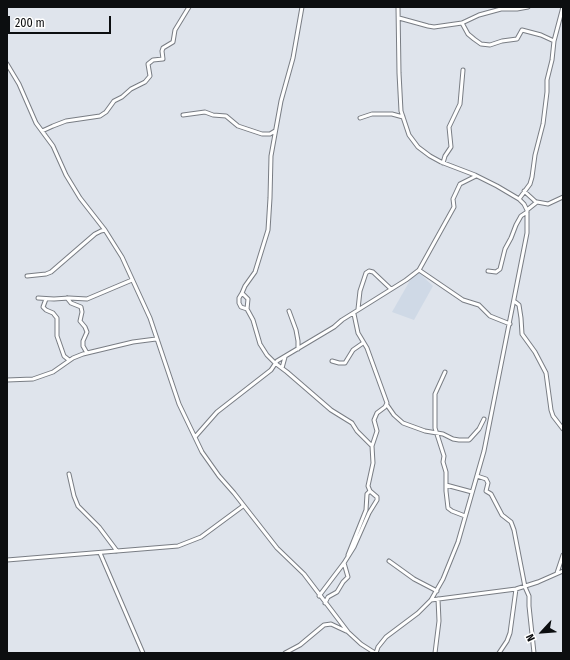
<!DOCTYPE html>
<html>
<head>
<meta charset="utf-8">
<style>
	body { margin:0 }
	#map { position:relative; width:570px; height:660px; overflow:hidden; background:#dfe4ec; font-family:"Fira Sans Condensed",sans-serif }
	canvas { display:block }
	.frame { position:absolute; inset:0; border:8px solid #0c0e10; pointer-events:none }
	.north { position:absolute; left:522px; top:612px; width:40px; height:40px; -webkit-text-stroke:3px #fff; paint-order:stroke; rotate:244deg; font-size:11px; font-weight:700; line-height:16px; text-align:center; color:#0c0e10 }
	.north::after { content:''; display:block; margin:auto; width:14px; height:18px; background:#0c0e10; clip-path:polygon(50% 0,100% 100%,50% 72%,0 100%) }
	.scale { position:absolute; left:8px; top:16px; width:103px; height:18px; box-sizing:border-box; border:2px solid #0c0e10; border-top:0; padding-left:5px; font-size:12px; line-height:14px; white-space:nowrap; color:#0c0e10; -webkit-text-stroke:3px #fff; paint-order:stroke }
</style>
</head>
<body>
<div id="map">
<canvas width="570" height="660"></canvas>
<div class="frame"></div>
<div class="north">N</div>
<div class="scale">200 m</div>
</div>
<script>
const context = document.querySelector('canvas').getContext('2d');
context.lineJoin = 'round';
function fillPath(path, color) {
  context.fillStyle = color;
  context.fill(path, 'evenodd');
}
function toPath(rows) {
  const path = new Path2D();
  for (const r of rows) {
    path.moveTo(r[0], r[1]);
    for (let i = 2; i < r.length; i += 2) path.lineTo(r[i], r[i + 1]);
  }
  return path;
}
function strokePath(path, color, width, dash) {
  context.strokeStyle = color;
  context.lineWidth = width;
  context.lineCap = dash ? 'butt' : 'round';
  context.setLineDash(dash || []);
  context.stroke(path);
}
fillPath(toPath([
	[416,270,433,286,414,320,392,312]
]), '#cfd9e6');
const minor = toPath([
	[302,7,293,58,281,101,271,156,270,198,268,230,255,272,245,286,242,293,248,299,247,309,253,320,260,344,267,355,275,363,287,372,331,410,352,423,357,431,372,446],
	[399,18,428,26,434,27,462,23,479,15,501,9,517,9,528,7],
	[462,23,468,34,474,39,481,44,490,45,502,41,517,39,522,30,541,35,554,41],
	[7,64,19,84,36,123,53,146,66,175,80,198,105,230,122,257,150,318,179,404,202,452,219,476,234,493,277,548,304,574,348,632,361,644,375,653],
	[183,115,205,112,213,115,226,116,238,126,262,134,270,134,275,131],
	[360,118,372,114,392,114,403,117],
	[42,131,53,126,66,121,100,116,106,112,114,101,122,97,131,89,145,82,150,76,148,64,153,60,163,59,162,51,163,48,173,42,175,30,189,7],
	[443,163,445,156,451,147,449,127,460,104,463,70],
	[524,191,536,202],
	[519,199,530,184,532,177,535,155,543,124,547,92,547,80,552,60,554,41,563,7],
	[527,210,537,202,548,204,563,197],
	[419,270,463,300,479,305,490,316,510,324],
	[488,271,496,272,500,269,505,249,511,238,516,225,521,216,527,212],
	[27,276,46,274,51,272,95,234,101,231,105,230],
	[242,293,239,298,239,303,241,307,247,309],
	[38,298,54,299,69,298,87,299,132,280],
	[67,298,71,303,81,307,82,312,80,321,85,327,87,332,83,341,83,346,87,353],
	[46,299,43,307,46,310,53,313,57,318,57,336,64,356,69,360],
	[514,301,519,305,521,318,522,334,535,352,546,373,551,410,553,416,563,429],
	[358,309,360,291,366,273,369,271,373,272,391,289],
	[289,311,296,330,298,341,298,349],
	[332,361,339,363,345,363,353,350,363,343],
	[282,368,285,357],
	[445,372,435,394,435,428,444,456,443,462,446,472,446,491,448,508,452,511,465,516],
	[7,380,33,379,53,372,73,358,83,354,133,342,156,339],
	[387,405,394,415,403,423,425,431,443,434,453,439,459,440,469,440,470,439,479,429,484,419],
	[195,437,217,412,271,370,277,361,329,330,334,327,342,320,406,280,419,270,454,207,453,199,460,184,476,176],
	[69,474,74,496,78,506,99,527,117,551],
	[477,476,486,479,488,483,486,491,491,494,502,515,511,522,514,530,525,587,529,596,529,606,534,653],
	[446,485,472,492],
	[100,553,143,653],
	[348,555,366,510,367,494,370,491],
	[7,560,178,546,201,537,243,506],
	[389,561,414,579,437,591],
	[557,573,563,555],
	[319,596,344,563],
	[431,600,516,589,538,582,563,571],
	[325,603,328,597,337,592,343,582,348,577,344,563,354,547,369,513,377,500,377,497,370,491,368,486,373,463,372,446,377,431,374,420,377,413,385,407,387,403,367,348,358,333,354,314],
	[285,653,300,645,324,625,331,624,346,631],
	[376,653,378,647,386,637,418,613,431,600,443,579,458,542,484,451,527,233,527,210,524,204,519,199,497,186,475,175,441,162,430,156,418,147,409,135,401,111,399,73,398,7],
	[435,653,439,621,438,599],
	[499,653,507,641,510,633,516,589]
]);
strokePath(minor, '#797d84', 5);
strokePath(minor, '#fff', 3);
</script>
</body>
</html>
